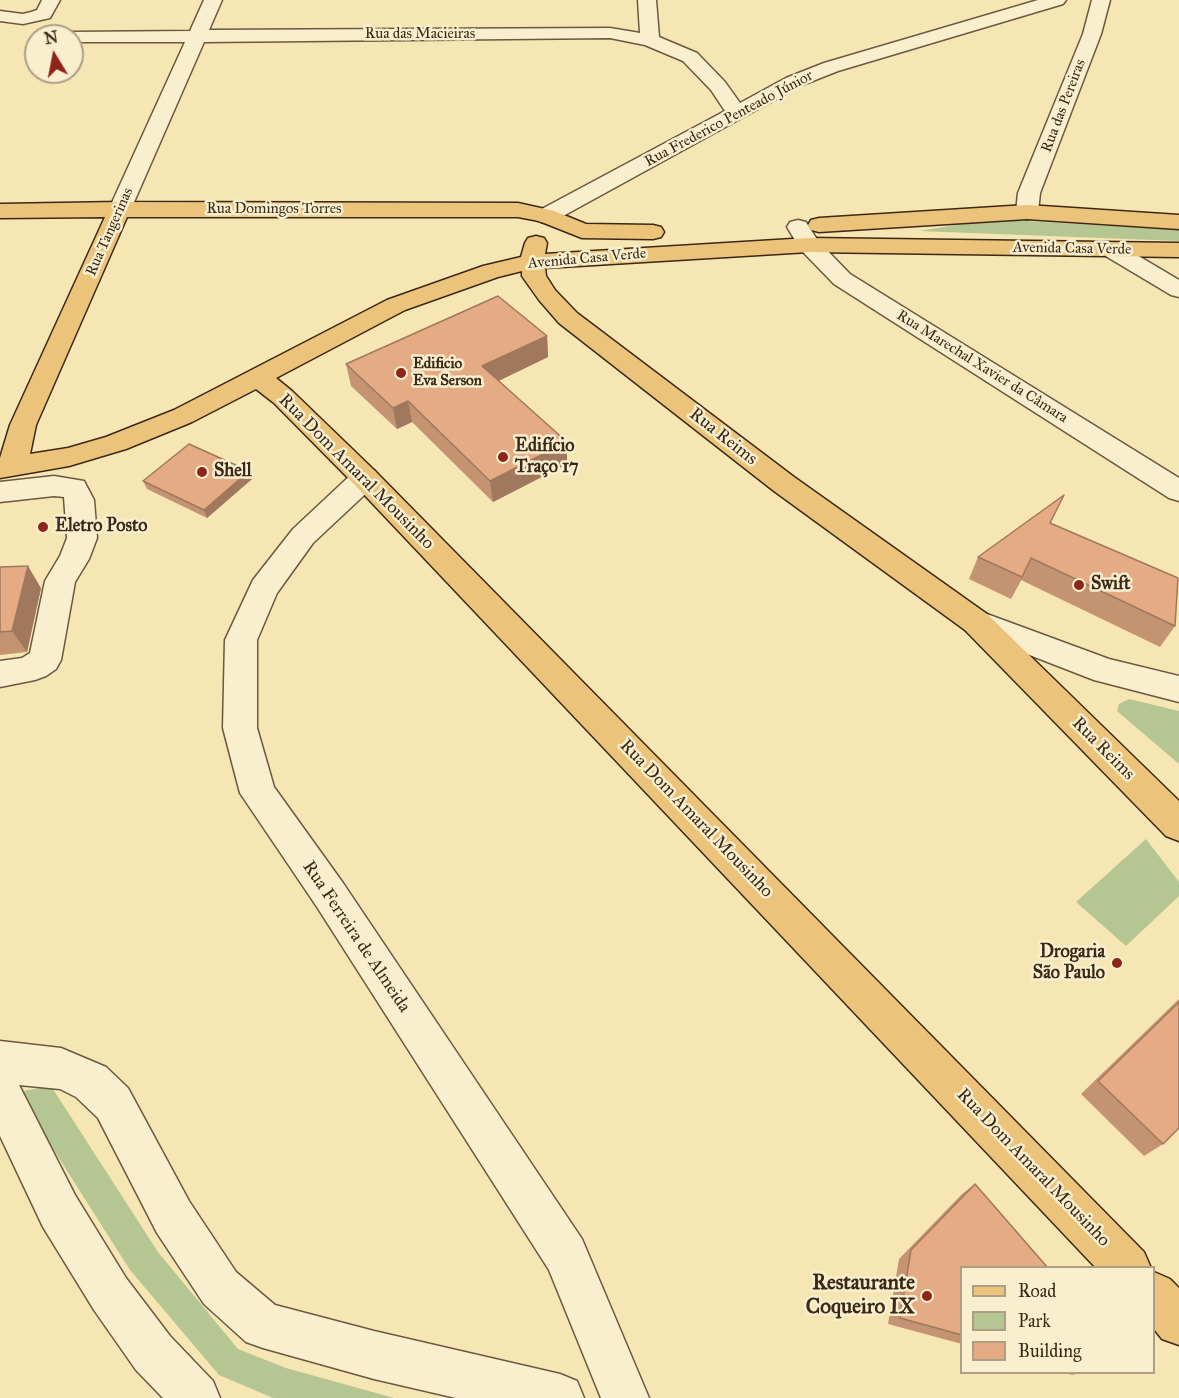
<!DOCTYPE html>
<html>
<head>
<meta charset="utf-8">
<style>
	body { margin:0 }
	#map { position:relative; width:1179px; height:1398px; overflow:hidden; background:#f6e6b4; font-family:"IM FELL Great Primer",serif }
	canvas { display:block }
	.legend { position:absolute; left:960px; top:1266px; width:195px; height:108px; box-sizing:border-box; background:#f9efce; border:2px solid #ad9f85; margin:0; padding:8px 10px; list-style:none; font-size:18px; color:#3c2818 }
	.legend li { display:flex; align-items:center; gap:12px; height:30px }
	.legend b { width:30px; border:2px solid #ad9f85 }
	.north { position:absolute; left:24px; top:24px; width:60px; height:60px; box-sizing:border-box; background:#f9efce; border:2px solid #ad9f85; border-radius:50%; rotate:350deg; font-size:16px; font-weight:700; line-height:24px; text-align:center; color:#3c2818 }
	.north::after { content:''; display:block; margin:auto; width:21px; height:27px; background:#8f2418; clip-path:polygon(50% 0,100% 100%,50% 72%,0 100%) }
</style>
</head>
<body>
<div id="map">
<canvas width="1179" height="1398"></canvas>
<ul class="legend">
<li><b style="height:8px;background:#ebc37a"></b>Road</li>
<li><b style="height:16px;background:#b6c692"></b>Park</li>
<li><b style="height:16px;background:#e4ab85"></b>Building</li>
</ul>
<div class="north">N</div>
</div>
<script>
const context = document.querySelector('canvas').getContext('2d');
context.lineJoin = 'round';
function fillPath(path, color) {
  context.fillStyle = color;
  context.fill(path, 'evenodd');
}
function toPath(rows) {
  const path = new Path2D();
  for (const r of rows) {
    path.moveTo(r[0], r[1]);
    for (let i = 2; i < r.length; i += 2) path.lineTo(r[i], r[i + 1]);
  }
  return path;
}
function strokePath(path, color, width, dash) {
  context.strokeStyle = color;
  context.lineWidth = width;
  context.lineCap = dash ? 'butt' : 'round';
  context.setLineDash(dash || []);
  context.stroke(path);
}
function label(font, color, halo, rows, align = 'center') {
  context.font = font + ' "IM FELL Great Primer",serif';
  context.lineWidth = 5;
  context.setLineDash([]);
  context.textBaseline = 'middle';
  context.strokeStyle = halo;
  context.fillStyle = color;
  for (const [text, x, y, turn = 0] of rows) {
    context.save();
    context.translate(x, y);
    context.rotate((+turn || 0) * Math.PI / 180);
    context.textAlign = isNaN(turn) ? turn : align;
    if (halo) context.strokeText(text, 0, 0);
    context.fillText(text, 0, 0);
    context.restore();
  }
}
fillPath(toPath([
	[994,219,1179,230,1179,241,919,231],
	[1129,699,1179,711,1179,764,1117,711,1119,704],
	[1146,839,1179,882,1179,896,1126,946,1076,902],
	[51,1086,158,1252,238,1349,286,1368,394,1398,273,1398,219,1375,130,1270,17,1092]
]), '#b6c692');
const minor = toPath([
	[42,0,60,0,50,18,23,24,0,21,0,11,23,14,31,12,37,10,42,0],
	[204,0,222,0,209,30,610,28,640,33,638,0,656,0,659,37,697,53,725,82,740,103,786,78,824,63,1038,0,1066,0,1063,4,838,71,800,86,554,221,546,223,538,221,535,216,538,211,725,111,711,90,683,61,645,45,610,38,204,42,131,209,128,214,120,216,112,214,109,209,185,42,72,42,72,36,64,36,72,32,190,31,204,0],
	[1092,0,1110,0,1101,34,1040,193,1038,212,1035,217,1027,219,1019,217,1016,212,1018,193,1083,34,1092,0],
	[798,220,806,222,818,241,850,274,1179,478,1179,501,1169,498,834,284,801,250,787,227,790,222,798,220],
	[1112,243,1120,245,1179,280,1179,297,1171,295,1104,255,1100,250,1104,245,1112,243],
	[365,468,375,471,379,478,375,485,313,543,277,593,257,640,257,728,274,787,343,883,582,1239,649,1398,601,1398,549,1270,317,907,240,793,223,728,225,640,253,580,293,529,355,471,365,468],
	[54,476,84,481,94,500,97,538,89,559,75,582,61,660,56,669,46,676,35,680,0,687,0,661,22,658,30,653,45,581,60,556,67,538,64,497,54,496,0,502,0,482,54,476],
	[976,610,1109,659,1179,676,1179,702,1094,680,965,630,960,622,965,614,976,610],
	[0,1041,61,1048,106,1067,128,1088,189,1201,236,1272,275,1305,374,1331,560,1374,577,1381,584,1398,456,1398,374,1379,263,1348,246,1342,204,1304,157,1233,98,1118,76,1097,60,1089,19,1085,75,1195,126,1278,170,1336,213,1381,220,1398,163,1398,136,1370,94,1310,43,1227,0,1136,0,1041]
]);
const major = toPath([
	[120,202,518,203,554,211,586,224,653,225,661,227,664,232,661,237,653,239,582,238,539,221,518,217,127,217,36,425,30,454,68,448,106,437,174,410,387,300,483,266,521,257,525,243,528,238,536,236,544,238,547,243,545,254,809,238,1179,243,1179,257,809,252,545,268,546,276,555,290,577,313,794,477,987,614,1179,801,1179,841,1166,836,965,630,774,491,559,323,539,300,522,276,522,271,498,277,405,310,276,378,292,391,375,471,1144,1252,1151,1268,1096,1268,355,485,274,403,256,389,192,422,126,449,69,466,0,478,0,458,10,425,105,217,0,218,0,204,120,202],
	[1027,205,1179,215,1179,229,1027,219,819,232,811,230,808,225,811,220,819,218,1027,205],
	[1154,1272,1170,1279,1179,1288,1179,1345,1162,1339,1154,1329,1154,1272]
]);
strokePath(minor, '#6a583f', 3);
strokePath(major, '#3c2818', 3);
fillPath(minor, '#f9efce');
fillPath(major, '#ebc37a');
fillPath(toPath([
	[547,336,548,357,498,381,567,464,493,502,412,422,397,429,351,386,346,364],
	[249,471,252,479,207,518,147,489,143,481],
	[1050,524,1175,626,1160,647,1021,580,1011,599,969,579,978,557],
	[0,567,41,588,27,652,0,655],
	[1179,999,1179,1128,1163,1144,1144,1156,1081,1094],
	[975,1184,962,1268,962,1344,888,1324,899,1259,962,1194],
	[1064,1372,1083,1372,1072,1375]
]), '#c49372');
fillPath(toPath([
	[547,336,548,357,484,388,482,366],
	[408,401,412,422,397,429,393,408],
	[567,442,567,464,493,502,490,481],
	[249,471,252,479,207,518,204,510],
	[1031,558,1021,580,1011,599,1022,577],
	[28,566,41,588,27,652,12,631]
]), '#a0785d');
const building = toPath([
	[498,296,547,336,482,366,567,442,490,481,408,401,393,408,346,364,498,296],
	[189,444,249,471,204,510,143,481,189,444],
	[1064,495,1050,523,1178,578,1175,626,1031,558,1022,577,978,557,1064,495],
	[28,566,12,631,0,632,0,567,28,566],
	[1179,1002,1179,1128,1163,1144,1098,1081,1179,1002],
	[975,1184,1048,1268,962,1268,962,1335,900,1318,911,1250,975,1184]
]);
fillPath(building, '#e4ab85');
strokePath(building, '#a0785d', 1.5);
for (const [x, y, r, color] of [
	[401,373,6,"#8f2418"],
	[503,457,6,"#8f2418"],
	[202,472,6,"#8f2418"],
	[43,527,6,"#8f2418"],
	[1079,585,6,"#8f2418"],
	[1117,963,6,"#8f2418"],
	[927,1296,6,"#8f2418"]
]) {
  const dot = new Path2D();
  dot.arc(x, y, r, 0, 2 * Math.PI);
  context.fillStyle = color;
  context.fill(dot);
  strokePath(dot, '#f9efce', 2);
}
label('15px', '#3c2818', '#f9efce', [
	["Rua das Macieiras",420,34],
	["Rua das Pereiras",1064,106,-69],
	["Rua Frederico Penteado Júnior",729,119,-28],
	["Rua Domingos Torres",274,209],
	["Rua Tangerinas",110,232,-66],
	["Avenida Casa Verde",1072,249,1],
	["Avenida Casa Verde",587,259,-5],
	["Rua Marechal Xavier da Câmara",982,367,32]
]);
label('bold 15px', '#3c2818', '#f9efce', [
	["Edificio",413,364],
	["Eva Serson",413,381]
], 'left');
label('18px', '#3c2818', '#f9efce', [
	["Rua Reims",723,437,38],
	["Rua Dom Amaral Mousinho",356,472,45],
	["Rua Reims",1103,749,45],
	["Rua Dom Amaral Mousinho",696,819,46],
	["Rua Ferreira de Almeida",356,937,56],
	["Rua Dom Amaral Mousinho",1033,1168,46]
]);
label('bold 18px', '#3c2818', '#f9efce', [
	["Edifício",515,447],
	["Traço 17",515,468],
	["Shell",214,472],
	["Eletro Posto",55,527],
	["Swift",1091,585],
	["Drogaria",1105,953,"right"],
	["São Paulo",1105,974,"right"]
], 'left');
label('bold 21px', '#3c2818', '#f9efce', [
	["Restaurante",915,1284],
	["Coqueiro IX",915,1308]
], 'right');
</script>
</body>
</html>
